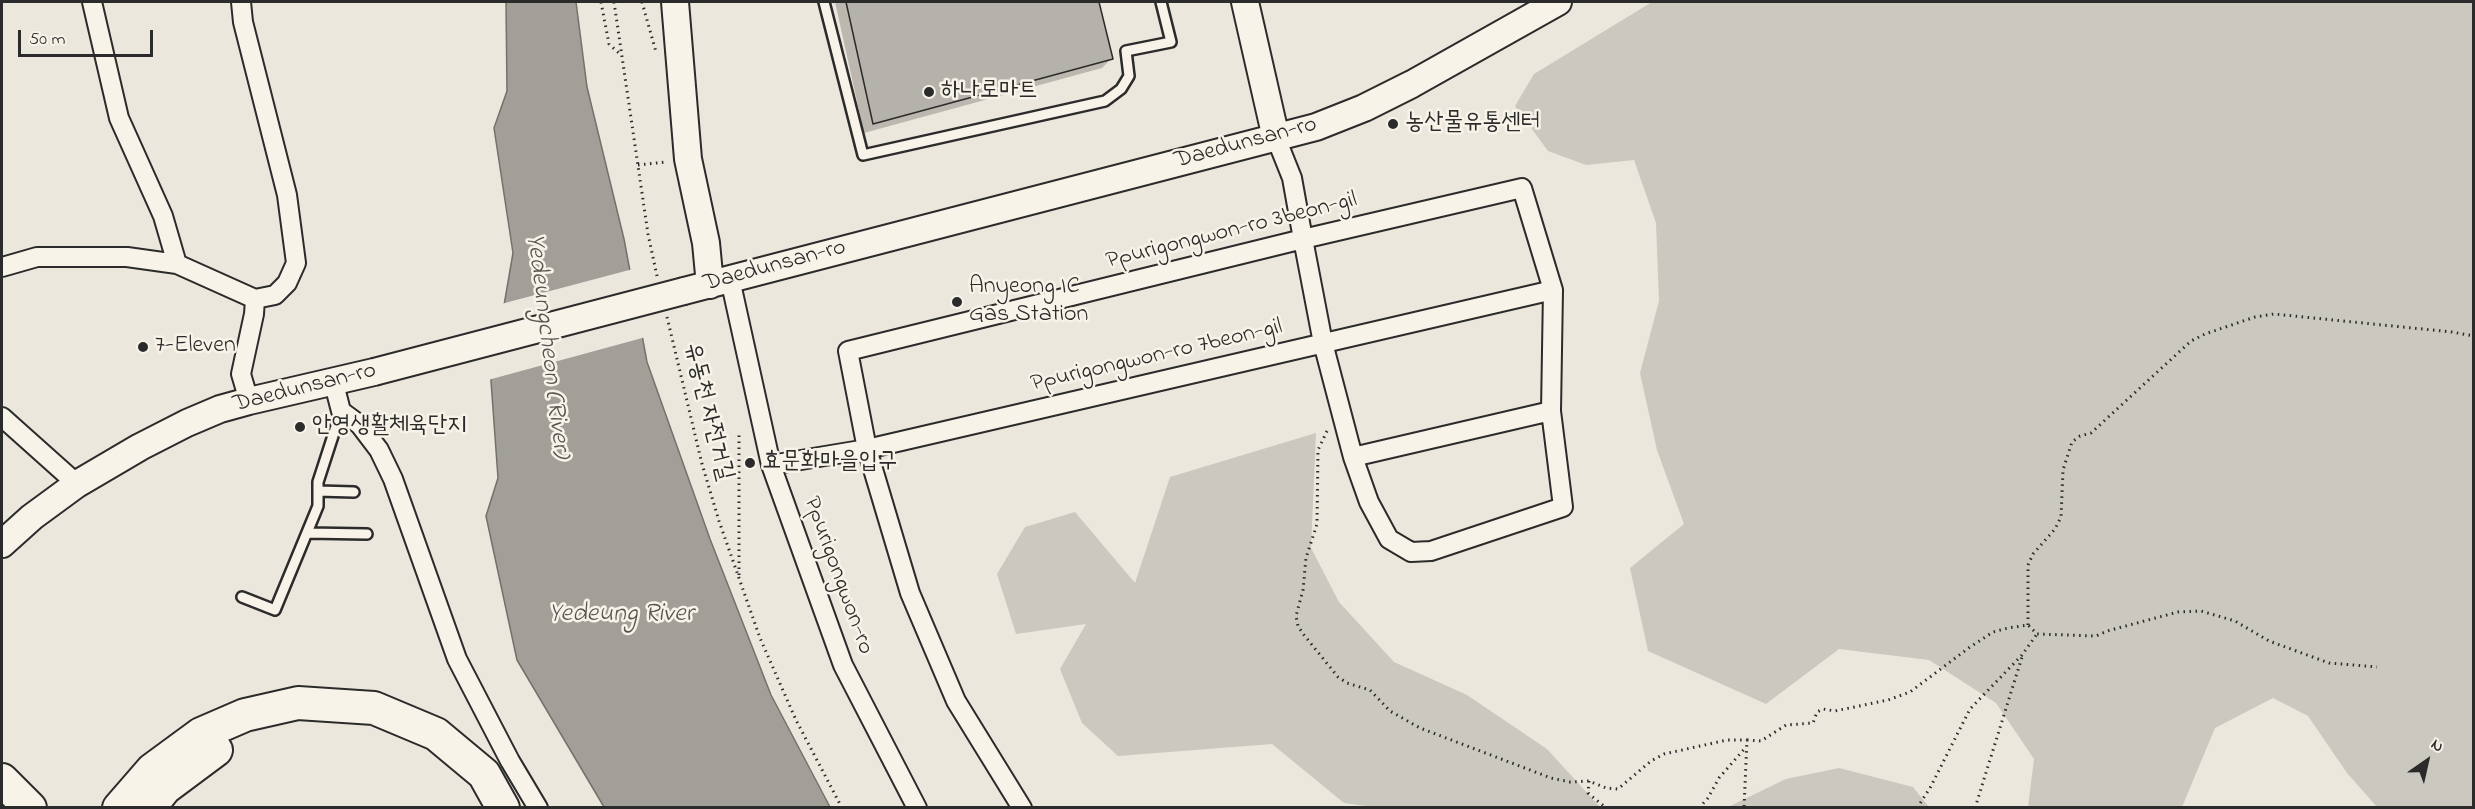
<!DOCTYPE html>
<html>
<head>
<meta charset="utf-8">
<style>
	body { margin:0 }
	#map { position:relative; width:2475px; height:809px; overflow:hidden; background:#ebe7dd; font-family:"Indie Flower",sans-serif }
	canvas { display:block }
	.frame { position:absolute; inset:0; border:3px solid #2b2b2b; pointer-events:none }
	.north { position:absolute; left:2397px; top:731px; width:60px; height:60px; -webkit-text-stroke:4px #f7f3e8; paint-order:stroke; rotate:34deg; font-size:16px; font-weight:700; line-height:24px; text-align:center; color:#2b2b2b }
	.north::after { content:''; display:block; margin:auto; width:21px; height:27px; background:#2b2b2b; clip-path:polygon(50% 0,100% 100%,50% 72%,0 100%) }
	.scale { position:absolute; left:18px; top:30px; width:135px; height:27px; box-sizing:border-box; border:3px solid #2b2b2b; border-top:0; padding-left:8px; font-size:18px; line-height:21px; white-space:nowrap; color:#2b2b2b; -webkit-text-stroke:4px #f7f3e8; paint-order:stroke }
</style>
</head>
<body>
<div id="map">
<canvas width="2475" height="809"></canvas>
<div class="frame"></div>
<div class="north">N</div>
<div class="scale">50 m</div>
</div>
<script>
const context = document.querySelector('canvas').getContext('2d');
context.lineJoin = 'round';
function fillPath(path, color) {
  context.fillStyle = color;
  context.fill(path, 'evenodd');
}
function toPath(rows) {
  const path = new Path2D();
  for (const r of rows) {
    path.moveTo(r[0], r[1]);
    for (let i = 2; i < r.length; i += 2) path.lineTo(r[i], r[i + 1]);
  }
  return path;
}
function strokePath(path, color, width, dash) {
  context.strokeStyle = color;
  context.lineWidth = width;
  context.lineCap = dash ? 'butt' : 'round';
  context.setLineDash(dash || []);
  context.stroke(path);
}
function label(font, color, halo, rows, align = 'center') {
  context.font = font + ' "Indie Flower","Poor Story",sans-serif';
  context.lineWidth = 5;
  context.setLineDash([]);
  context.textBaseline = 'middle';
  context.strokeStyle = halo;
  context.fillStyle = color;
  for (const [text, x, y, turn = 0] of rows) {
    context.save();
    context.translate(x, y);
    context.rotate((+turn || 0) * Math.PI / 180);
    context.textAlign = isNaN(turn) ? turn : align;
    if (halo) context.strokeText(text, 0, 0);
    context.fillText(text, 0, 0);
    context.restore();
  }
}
fillPath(toPath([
	[1652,2,2473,2,2473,807,2377,807,2347,773,2308,716,2273,698,2215,728,2182,807,2028,807,2034,759,1996,703,1929,660,1839,649,1766,704,1648,651,1630,568,1684,524,1657,450,1640,373,1659,301,1656,223,1634,160,1586,165,1548,151,1515,106,1534,74],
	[1316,433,1311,548,1339,602,1394,662,1467,695,1547,749,1600,807,1374,807,1344,803,1272,744,1118,756,1082,723,1060,669,1086,624,1016,634,997,574,1025,527,1075,512,1135,583,1170,477],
	[1839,768,1913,787,1929,807,1728,807,1786,779]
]), '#cbc8bf');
const water = toPath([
	[506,2,576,2,587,87,624,239,647,362,710,539,771,695,830,807,604,807,517,660,486,516,498,478,491,381,513,253,494,128,507,91,506,2]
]);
fillPath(water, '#a29f98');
strokePath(water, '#72716c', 1.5);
fillPath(toPath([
	[633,269,646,337,488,380,501,304]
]), '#ebe7dd');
fillPath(toPath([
	[835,2,1097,2,1111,59,1102,68,864,133]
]), '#0003');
const building = toPath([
	[846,2,1099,2,1113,59,873,124,846,2]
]);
fillPath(building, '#b5b2ab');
strokePath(building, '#2b2b2b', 1.5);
const lane = toPath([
	[824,2,863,155,1105,101,1121,89,1129,76,1126,51,1171,42,1161,2],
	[318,491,354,492],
	[307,533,367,534],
	[242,597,275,610,318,506,318,482,341,411]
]);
const street = toPath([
	[92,2,119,118,163,216,177,264],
	[241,2,243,22,287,195,296,263,287,283,275,295,255,299],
	[2,267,37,257,127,257,177,264,255,299],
	[730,279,771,465,843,665,917,808],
	[333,380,341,411,360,425,379,450,393,479,457,659,510,761,538,808],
	[249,401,241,374,254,314,255,299],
	[2,417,77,484],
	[1353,457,1551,411],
	[771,465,867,449,1553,290],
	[1022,808,956,701,910,593,867,449,848,351,1303,239,1522,188,1553,290,1551,411,1563,507,1431,551,1411,552,1389,539,1369,502,1353,457,1323,343,1303,239,1292,178,1276,138]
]);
const secondary = toPath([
	[675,2,688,159,706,243,710,285],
	[1245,2,1276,138],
	[684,291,1316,127,1364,108,1412,84,1558,2],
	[2,544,32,517,77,484,140,447,187,423,220,409,249,401,374,372]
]);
const highway = toPath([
	[2,780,30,808],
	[119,808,152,770,201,734,245,715,298,703,374,708,436,734,484,774,503,808],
	[149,808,165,788,216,750]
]);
strokePath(lane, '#2b2b2b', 14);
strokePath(street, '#2b2b2b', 22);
strokePath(secondary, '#2b2b2b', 30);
strokePath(highway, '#2b2b2b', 36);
strokePath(toPath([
	[601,2,609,44,620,54],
	[614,2,648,234,657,276],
	[642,2,656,52],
	[638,165,666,162],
	[667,317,702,464,719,521,760,638,796,720,842,808],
	[1327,431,1318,450,1317,524,1306,558,1303,590,1296,616,1298,626,1304,635,1338,677,1347,683,1370,690,1390,711,1420,728,1551,778,1570,782,1589,781,1606,788,1618,789,1651,761,1664,754,1727,740,1747,740,1744,808],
	[739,575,739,433],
	[2028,625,2028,565,2033,554,2055,529,2061,517,2063,470,2072,442,2080,436,2091,433,2191,341,2205,334,2255,317,2274,314,2452,332,2474,336],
	[1747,740,1761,741,1786,725,1813,723,1817,712,1823,709,1835,711,1888,700,1910,692,1970,647,1993,632,2008,628,2028,625,2037,634,2096,636,2107,631,2178,612,2201,611,2235,621,2269,641,2329,663,2377,667],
	[1589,781,1588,793,1606,808],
	[1699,808,1708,798,1719,778,1746,747],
	[1753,808,1781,808],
	[1917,808,1930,788,1970,709,2022,655,2037,634],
	[1975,808,2022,657]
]), '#2b2b2b', 3, [1.5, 4.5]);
strokePath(lane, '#f7f3e8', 9);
strokePath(street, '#f7f3e8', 18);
strokePath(secondary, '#f7f3e8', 26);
strokePath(highway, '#f7f3e8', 32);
const secondaryBridge = toPath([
	[374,372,684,291]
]);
strokePath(secondaryBridge, '#2b2b2b', 30, []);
strokePath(secondaryBridge, '#f7f3e8', 26);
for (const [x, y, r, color] of [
	[929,92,6,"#2b2b2b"],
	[1393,124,6,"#2b2b2b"],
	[957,302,6,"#2b2b2b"],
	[143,347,6,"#2b2b2b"],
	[300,427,6,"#2b2b2b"],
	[750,463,6,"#2b2b2b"]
]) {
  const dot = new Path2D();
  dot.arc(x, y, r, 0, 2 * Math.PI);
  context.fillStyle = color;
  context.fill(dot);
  strokePath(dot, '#f7f3e8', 2);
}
label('24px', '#2b2b2b', '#f7f3e8', [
	["하나로마트",941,92],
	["농산물유통센터",1405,124],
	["Anyeong IC",969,288],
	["Gas Station",969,316],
	["7-Eleven",155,347],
	["안영생활체육단지",312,427],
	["효문화마을입구",762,463]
], 'left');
label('24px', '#2b2b2b', '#f7f3e8', [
	["Daedunsan-ro",1246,144,-15],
	["Ppurigongwon-ro 3beon-gil",1232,232,-14],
	["Daedunsan-ro",775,267,-15],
	["Ppurigongwon-ro 7beon-gil",1157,357,-13],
	["Daedunsan-ro",305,389,-14],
	["유동천 자전거길",707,412,76],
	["Ppurigongwon-ro",837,576,70]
]);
label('italic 26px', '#555451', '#f7f3e8', [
	["Yedeungcheon (River)",546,346,83],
	["Yedeung River",621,616]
]);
</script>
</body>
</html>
